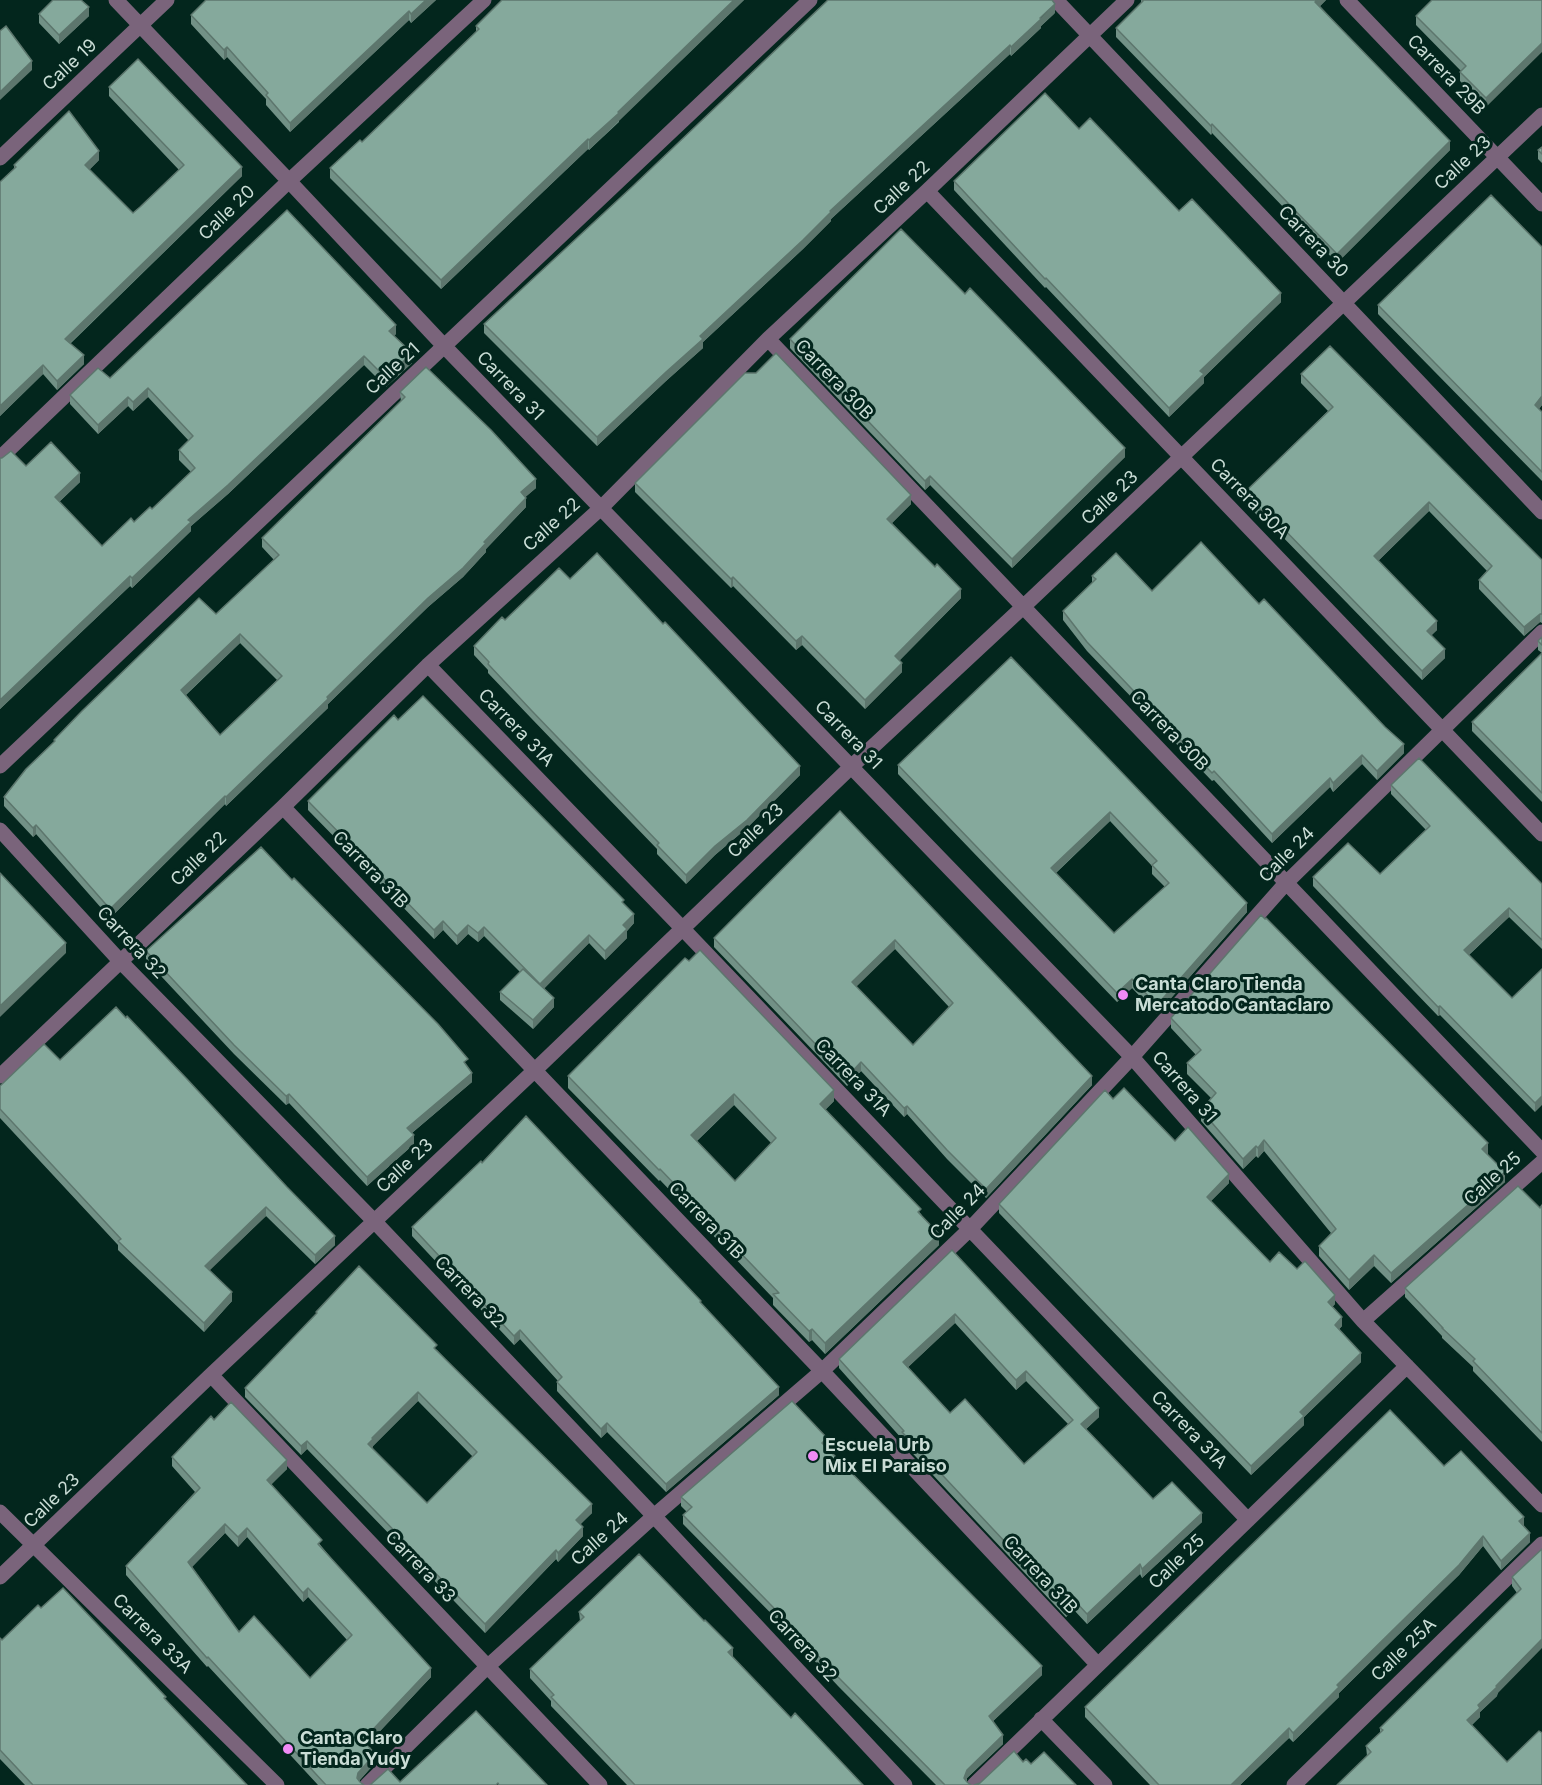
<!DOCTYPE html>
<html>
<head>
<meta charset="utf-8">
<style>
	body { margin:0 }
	canvas { display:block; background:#03261d }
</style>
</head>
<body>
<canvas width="1542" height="1785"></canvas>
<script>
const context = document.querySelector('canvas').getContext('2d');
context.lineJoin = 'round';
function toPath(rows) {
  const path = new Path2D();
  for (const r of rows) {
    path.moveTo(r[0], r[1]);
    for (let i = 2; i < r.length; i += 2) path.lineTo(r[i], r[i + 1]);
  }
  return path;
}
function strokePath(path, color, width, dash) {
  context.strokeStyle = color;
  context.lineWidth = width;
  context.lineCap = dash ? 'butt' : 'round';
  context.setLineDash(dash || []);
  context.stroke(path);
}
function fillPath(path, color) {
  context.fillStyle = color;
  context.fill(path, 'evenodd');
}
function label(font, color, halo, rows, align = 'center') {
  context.font = font + ' Inter,sans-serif';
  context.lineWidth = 6;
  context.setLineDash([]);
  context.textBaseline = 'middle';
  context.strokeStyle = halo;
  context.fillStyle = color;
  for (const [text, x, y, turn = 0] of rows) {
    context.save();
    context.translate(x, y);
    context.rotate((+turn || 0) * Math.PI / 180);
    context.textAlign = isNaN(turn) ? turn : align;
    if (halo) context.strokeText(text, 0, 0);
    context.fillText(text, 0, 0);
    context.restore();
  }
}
strokePath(toPath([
	[116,0,289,181,445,347,1132,1057,1363,1321,1542,1505],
	[1056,0,1542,512],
	[1347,0,1542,204],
	[0,158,167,0],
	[927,191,1542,834],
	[768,339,1542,1151],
	[0,458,289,181,484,0],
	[428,665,683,929,1248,1520],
	[0,766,810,0],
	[283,807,822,1371,1098,1665],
	[0,830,120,961,375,1222,654,1516,905,1785],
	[0,1076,283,807,428,665,601,508,768,339,927,191,1127,0],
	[1363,1321,1542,1162],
	[211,1375,600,1785],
	[0,1512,277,1785],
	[0,1577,211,1375,535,1070,852,766,1023,607,1542,115],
	[1041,1719,1105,1785],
	[367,1785,487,1667,654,1516,822,1371,970,1229,1132,1057,1286,883,1542,632],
	[974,1785,1407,1366],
	[1294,1785,1542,1544]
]), '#7a647b', 15);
fillPath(toPath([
	[206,0,436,0,411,23,409,20,290,132,266,105,266,99,227,57,224,60,191,24,191,15],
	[744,0,619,120,619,122,589,150,588,149,441,289,330,178,330,168,362,142,476,32,476,26],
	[1141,0,1326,0,1320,6,1450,150,1337,263,1212,133,1211,135,1116,37,1116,28,1141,4],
	[1542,0,1486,107,1460,81,1460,72,1461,71,1416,25,1416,16],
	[1055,13,1041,26,1041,28,1011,56,1010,54,831,219,831,221,803,249,703,342,703,348,666,381,597,446,484,333,484,324],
	[39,14,89,16,59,44,39,23],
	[109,87,242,176,70,344,84,364,57,390,43,374,0,416,0,182,14,169,14,165,99,160,89,170,133,213,140,207,179,170,109,96],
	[1079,129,1179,211,1281,302,1204,377,1204,383,1169,417,1046,287,1045,288,954,190,954,181],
	[1542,147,1542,163,1538,159,1538,150],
	[1542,247,1542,405,1539,409,1542,412,1542,481,1378,314,1378,305],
	[396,334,394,336,412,363,386,387,364,365,228,494,191,526,191,531,132,588,130,586,0,709,0,458,80,482,59,502,102,546,152,509,191,472,179,460,179,450,189,441,148,397,133,411,128,406,98,434,70,404,70,395,110,378],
	[790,339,1125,457,1012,568,930,485,925,490,790,348],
	[1301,374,1542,560,1542,623,1540,622,1524,636,1479,589,1479,580,1487,571,1429,511,1378,561,1437,630,1431,635,1445,658,1422,680,1275,529,1273,531,1244,502,1244,493,1328,411,1301,383],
	[400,392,536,488,525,497,526,507,486,549,486,552,463,577,428,607,328,704,328,708,226,806,225,804,110,918,36,834,33,837,4,806,4,797,54,742,54,740,216,614,274,560,262,547,262,538,401,402],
	[240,643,277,680,220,735,186,695],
	[635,483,911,504,892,523,935,567,961,598,899,661,902,672,865,709,802,645,796,650,733,586,731,588,635,492],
	[1092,576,1152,591,1259,604,1404,753,1377,780,1362,764,1333,792,1330,787,1272,843,1214,780,1212,781,1087,651,1063,620,1063,611,1092,583],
	[570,579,800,775,747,828,715,855,686,884,657,854,657,849,531,718,488,673,488,670,474,655,474,646,505,620],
	[1542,637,1542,802,1472,731,1472,722,1542,653,1538,650,1538,641],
	[1011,657,1247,912,1157,1014,1132,988,1117,1002,898,774,898,765],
	[1110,821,1152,866,1152,874,1165,887,1114,933,1056,873],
	[398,720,624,904,634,923,627,931,627,938,605,960,589,943,544,988,554,1007,533,1029,500,1000,500,992,520,972,484,936,478,942,468,934,457,945,443,930,434,939,308,810,308,801],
	[1391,785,1542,884,1542,949,1509,917,1469,955,1512,998,1542,969,1535,1112,1440,1015,1438,1016,1313,886,1313,877,1380,874,1426,830,1391,794],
	[840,811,1092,1085,986,1198,947,1159,907,1114,904,1117,861,1071,847,1086,714,947,714,938],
	[895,949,949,1007,913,1045,856,986],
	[146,951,468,1067,472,1082,412,1133,414,1144,367,1186,289,1103,286,1105,234,1054,146,960],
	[1171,1018,1488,1154,1487,1154,1505,1182,1391,1283,1374,1266,1349,1290,1319,1256,1319,1246,1331,1233,1264,1151,1258,1158,1256,1156,1243,1169,1201,1121,1201,1110,1211,1098,1187,1074,1187,1063,1196,1055,1171,1028],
	[60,1060,335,1245,315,1264,266,1216,209,1270,232,1301,204,1332,118,1250,118,1245,0,1118,0,1086],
	[568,1076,834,1101,825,1110,921,1214,939,1245,825,1354,812,1340,809,1342,773,1305,773,1298,660,1180,659,1181,568,1088],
	[734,1105,771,1143,735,1181,697,1141],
	[1113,1099,1175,1141,1229,1183,1211,1201,1270,1262,1297,1269,1335,1304,1332,1307,1342,1326,1339,1329,1361,1362,1304,1417,1304,1425,1251,1475,999,1213,999,1204],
	[482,1163,701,1303,779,1395,666,1492,607,1432,601,1438,557,1391,557,1382,558,1381,520,1339,514,1345,412,1236,412,1227],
	[1542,1205,1542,1442,1473,1371,1473,1367,1442,1338,1442,1336,1405,1297,1405,1288,1540,1208],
	[952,1250,1099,1417,1086,1429,1153,1499,1202,1522,1142,1578,1140,1574,1087,1624,1074,1610,1066,1617,902,1442,902,1439,839,1368,839,1359],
	[955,1323,1016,1390,1026,1381,1068,1424,1024,1464,950,1413,907,1368],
	[316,1312,437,1350,592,1513,580,1524,583,1536,558,1562,556,1559,485,1633,307,1449,301,1455,245,1397,245,1388,316,1315],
	[418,1401,473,1457,427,1503,372,1448,373,1446],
	[214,1420,287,1469,271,1484,322,1547,431,1677,367,1745,375,1763,359,1781,364,1785,318,1785,208,1666,207,1667,126,1575,126,1566,195,1492,172,1466,172,1457],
	[225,1533,238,1547,247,1537,303,1602,308,1597,347,1640,310,1678,239,1632,192,1567],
	[827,1447,1042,1675,993,1721,1003,1744,967,1778,967,1782,971,1785,936,1785,838,1686,809,1655,809,1652,683,1524,683,1515,687,1512,681,1506,681,1497],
	[1444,1466,1524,1526,1530,1542,1501,1570,1483,1546,1459,1575,1339,1693,1339,1697,1293,1742,1289,1738,1240,1785,1150,1785,1085,1717,1085,1707],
	[1542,1549,1497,1696,1480,1712,1480,1717,1472,1725,1507,1762,1542,1785,1367,1756,1366,1746,1380,1733,1380,1728,1517,1593,1512,1586,1512,1577],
	[41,1608,166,1700,247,1785,25,1785,0,1759,0,1638,2,1640],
	[579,1612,733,1657,791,1718,863,1785,627,1785,551,1706,551,1701,530,1678,530,1669,580,1621]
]), '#729186');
fillPath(toPath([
	[426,0,436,0,411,23,411,14],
	[734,0,744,0,589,150,589,140],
	[1317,0,1326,0,1315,11,1315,2],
	[1055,4,1055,13,1041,26,1041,28,1011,56,1011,47],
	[89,7,89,16,59,44,59,35],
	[409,11,409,20,290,132,290,123],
	[1542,43,1542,52,1486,107,1486,98],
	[1010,45,1010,54,831,219,831,221,803,249,703,342,703,348,666,381,597,446,597,437,700,336,830,211],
	[227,47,227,57,224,60,224,50],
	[32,61,32,70,0,100,0,92],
	[1212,124,1212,133,1211,135,1211,126],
	[588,139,588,149,441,289,441,280],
	[1450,141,1450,150,1337,263,1337,254],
	[99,151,99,160,85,174,85,165],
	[242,167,242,176,65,348,65,339],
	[1281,293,1281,302,1204,377,1204,383,1169,417,1169,408,1200,371],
	[396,325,396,334,389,340,389,331],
	[412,353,412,363,386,387,386,378],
	[84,355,84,364,57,390,57,381],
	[364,356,364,365,228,494,191,526,191,531,132,588,132,578,188,520],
	[43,365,43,374,0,416,0,406],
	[148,388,148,397,133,411,133,402],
	[1542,396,1542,405,1535,414,1535,405],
	[128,397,128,406,98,434,98,425],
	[1125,448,1125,457,1012,568,1012,559],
	[80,473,80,482,55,506,55,497],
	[930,476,930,485,925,490,925,481],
	[536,479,536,488,521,501,521,492],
	[911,495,911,504,887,528,887,519],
	[526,498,526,507,486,549,486,552,463,577,428,607,328,704,328,708,226,806,226,797,484,542],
	[1429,502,1429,511,1374,565,1374,556],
	[1275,520,1275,529,1273,531,1273,522],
	[130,576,130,586,0,709,0,700],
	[733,577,733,586,731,588,731,579],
	[961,589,961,598,895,665,895,656],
	[1540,614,1540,622,1524,636,1524,627],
	[1437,621,1437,630,1427,640,1427,631],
	[240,634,240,643,181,699,181,690],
	[802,636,802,645,796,650,796,641],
	[1445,649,1445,658,1422,680,1422,671],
	[902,663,902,672,865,709,865,700],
	[1404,744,1404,753,1377,780,1377,771],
	[1362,755,1362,764,1333,792,1333,783],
	[800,766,800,775,747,828,715,855,686,884,686,875,715,846],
	[1330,778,1330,787,1272,843,1272,834],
	[225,796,225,804,110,918,110,909],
	[1110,812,1110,821,1051,877,1051,868],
	[36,825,36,834,33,837,33,828],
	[1247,903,1247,912,1157,1014,1157,1005],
	[1509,908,1509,917,1464,959,1464,950],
	[634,914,634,923,627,931,627,938,605,960,605,951,623,925],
	[443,921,443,930,434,939,434,930],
	[468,925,468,934,457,945,457,936],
	[484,927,484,936,478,942,478,933],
	[589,935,589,943,540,993,540,984],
	[895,940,895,949,852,991,852,982],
	[66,943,66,953,0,1017,0,1006],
	[1132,979,1132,988,1117,1002,1117,993],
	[554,998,554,1007,533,1029,533,1020],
	[1440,1006,1440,1015,1438,1016,1438,1007],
	[861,1062,861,1071,847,1086,847,1077],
	[472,1073,472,1082,407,1137,407,1128],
	[1092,1076,1092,1085,986,1198,986,1189],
	[834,1090,834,1101,820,1115,820,1104],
	[289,1094,289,1103,286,1105,286,1096],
	[734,1094,734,1105,691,1146,691,1135],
	[1542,1096,1542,1105,1535,1112,1535,1103],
	[907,1106,907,1114,904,1117,904,1108],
	[414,1135,414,1144,367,1186,367,1177],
	[1264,1140,1264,1151,1258,1158,1258,1148],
	[1488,1143,1488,1154,1482,1160,1482,1149],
	[1256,1146,1256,1156,1243,1169,1243,1159],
	[1505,1172,1505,1182,1391,1283,1391,1273],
	[1229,1174,1229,1183,1207,1205,1207,1197],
	[266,1207,266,1216,205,1275,205,1266],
	[939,1234,939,1245,825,1354,825,1343],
	[335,1236,335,1245,315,1264,315,1255],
	[1374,1255,1374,1266,1349,1290,1349,1280],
	[232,1292,232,1301,204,1332,204,1323],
	[1335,1295,1335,1304,1328,1311,1328,1302],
	[955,1314,955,1323,903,1372,903,1362],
	[1342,1317,1342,1326,1335,1334,1335,1325],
	[812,1329,812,1340,809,1342,809,1331],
	[520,1330,520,1339,514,1345,514,1336],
	[1361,1353,1361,1362,1304,1417,1304,1425,1251,1475,1251,1466,1300,1412],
	[1026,1371,1026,1381,1016,1390,1016,1380],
	[779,1387,779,1395,666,1492,666,1484],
	[418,1392,418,1401,373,1446,373,1448,368,1444,372,1438],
	[1099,1408,1099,1417,1081,1434,1081,1424],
	[607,1423,607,1432,601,1438,601,1429],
	[827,1438,827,1447,822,1452,822,1443],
	[307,1441,307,1449,301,1455,301,1446],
	[287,1460,287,1469,267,1489,267,1480],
	[592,1504,592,1513,576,1529,576,1520],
	[1202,1513,1202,1522,1142,1578,1142,1569],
	[1524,1517,1524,1527,1519,1521],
	[225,1524,225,1533,188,1571,188,1562],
	[583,1527,583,1536,558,1562,558,1553],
	[247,1528,247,1537,238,1547,238,1537],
	[1530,1533,1530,1542,1501,1570,1501,1561],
	[1483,1536,1483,1546,1459,1575,1339,1693,1339,1697,1293,1742,1293,1733,1337,1685],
	[556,1550,556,1559,485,1633,485,1624],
	[1140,1564,1140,1574,1087,1624,1087,1614],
	[308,1588,308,1597,303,1602,303,1593],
	[1074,1600,1074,1610,1066,1617,1066,1607],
	[1542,1639,1542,1648,1497,1694,1497,1696,1480,1712,1480,1717,1467,1729,1467,1720,1478,1705],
	[733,1648,733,1657,728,1652],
	[1042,1666,1042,1675,989,1725,989,1716],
	[431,1668,431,1677,363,1749,363,1740],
	[1289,1728,1289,1738,1240,1785,1231,1785],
	[1003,1735,1003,1744,967,1778,965,1785,964,1778,967,1770],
	[375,1754,375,1763,358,1782,358,1773]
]), '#5d766d');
const building = toPath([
	[53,0,81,0,89,7,59,35,39,14,53,0],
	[206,0,426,0,411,14,409,11,290,123,266,95,268,93,227,47,224,50,191,15,206,0],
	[502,0,734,0,618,112,619,113,589,140,588,139,441,280,330,168,360,140,362,142,479,29,476,26,502,0],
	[828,0,1052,0,1055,4,1040,18,1041,19,1011,47,1010,45,830,211,831,212,803,240,700,336,703,339,666,372,597,437,484,324,633,186,828,0],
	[1142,0,1317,0,1315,2,1450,141,1337,254,1212,124,1211,126,1116,28,1143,1,1142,0],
	[1432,0,1542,0,1542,43,1486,98,1460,72,1466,66,1416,16,1432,0],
	[6,26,32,61,0,92,0,31,6,26],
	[138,59,242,167,65,339,84,355,57,381,43,365,0,406,0,182,16,167,14,165,69,111,99,151,85,165,133,213,140,207,184,165,109,87,138,59],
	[1045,93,1079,129,1090,118,1179,211,1192,199,1281,293,1200,371,1204,374,1169,408,1046,278,1045,279,954,181,1045,93],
	[1542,147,1542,154,1538,150,1542,147],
	[1491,195,1542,247,1542,396,1535,405,1542,412,1542,472,1378,305,1491,195],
	[287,210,396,325,389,331,412,353,386,378,364,356,228,485,188,520,191,522,132,578,130,576,0,700,0,458,2,458,11,451,26,466,51,442,80,473,55,497,102,546,131,518,134,522,150,507,152,509,195,468,179,450,193,436,148,388,133,402,128,397,98,425,70,395,98,368,110,378,287,210],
	[901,229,965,294,970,288,1125,448,1012,559,930,476,925,481,790,339,901,229],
	[1330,346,1542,560,1542,614,1540,614,1524,627,1479,580,1492,566,1429,502,1374,556,1437,621,1427,631,1445,649,1422,671,1275,520,1273,522,1244,493,1333,407,1301,374,1330,346],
	[776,353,911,495,887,519,935,567,937,564,961,589,895,656,902,663,865,700,802,636,796,641,733,577,731,579,635,483,745,373,756,373,776,353],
	[426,367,491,430,536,479,521,492,526,498,484,542,486,543,463,568,428,598,327,697,328,699,226,797,225,796,110,909,36,825,33,828,4,797,26,769,55,741,54,740,82,711,199,598,216,614,279,555,262,538,405,397,400,392,426,367],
	[240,634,282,676,220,735,181,690,240,634],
	[1201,542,1259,604,1264,599,1385,727,1404,744,1377,771,1362,755,1333,783,1330,778,1272,834,1214,771,1212,773,1087,642,1063,611,1096,579,1092,576,1116,553,1152,591,1201,542],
	[597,553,663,624,665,622,800,766,747,820,715,846,686,875,657,845,659,843,531,710,488,664,489,662,474,646,502,617,505,620,559,568,570,579,597,553],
	[1542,637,1542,645,1538,641,1542,637],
	[1542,653,1542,793,1472,722,1542,653],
	[1011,657,1247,903,1157,1005,1132,979,1117,993,898,765,1011,657],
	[1110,812,1157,861,1152,865,1169,883,1114,933,1051,868,1110,812],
	[423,696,624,900,622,902,634,914,623,925,627,929,605,951,589,935,540,984,484,927,478,933,468,925,457,936,443,921,434,930,308,801,394,715,398,720,423,696],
	[1419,758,1542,884,1542,940,1509,908,1464,950,1512,998,1542,969,1542,1096,1535,1103,1440,1006,1438,1007,1313,877,1348,843,1380,874,1430,826,1391,785,1419,758],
	[840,811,1092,1076,986,1189,947,1150,907,1106,904,1108,861,1062,847,1077,714,938,840,811],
	[895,940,953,1003,913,1045,852,982,895,940],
	[261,847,292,880,294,878,438,1024,468,1059,464,1062,472,1073,407,1128,414,1135,367,1177,289,1094,286,1096,234,1045,146,951,261,847],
	[0,873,66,943,0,1006,0,873],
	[1261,915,1265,919,1266,918,1488,1143,1482,1149,1505,1172,1391,1273,1374,1255,1349,1280,1319,1246,1336,1229,1264,1140,1258,1148,1256,1146,1243,1159,1201,1110,1216,1093,1187,1063,1201,1050,1171,1018,1261,915],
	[700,950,834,1090,820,1104,921,1209,918,1212,939,1234,825,1343,812,1329,809,1331,773,1294,779,1293,660,1169,659,1170,568,1076,685,958,689,961,700,950],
	[734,1094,776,1138,735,1181,691,1135,734,1094],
	[523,969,554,998,533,1020,500,992,523,969],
	[116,1007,126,1018,127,1016,187,1079,287,1187,335,1236,315,1255,266,1207,205,1266,232,1292,204,1323,118,1241,121,1239,0,1109,0,1086,44,1044,60,1060,116,1007],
	[1124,1088,1175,1141,1188,1127,1229,1174,1207,1197,1270,1262,1279,1252,1297,1269,1305,1261,1335,1295,1328,1302,1342,1317,1335,1325,1361,1353,1300,1412,1304,1416,1251,1466,999,1204,1105,1090,1113,1099,1124,1088],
	[526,1116,701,1301,700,1302,779,1387,666,1484,607,1423,601,1429,557,1382,562,1377,520,1330,514,1336,412,1227,481,1161,482,1163,526,1116],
	[1518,1186,1540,1208,1542,1205,1542,1433,1473,1361,1475,1359,1442,1328,1443,1328,1405,1288,1518,1186],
	[952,1250,1099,1408,1081,1424,1153,1499,1172,1482,1202,1513,1142,1569,1140,1564,1087,1614,1074,1600,1066,1607,902,1432,904,1431,839,1359,952,1250],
	[955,1314,1016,1380,1026,1371,1073,1420,1024,1464,965,1399,950,1413,903,1362,955,1314],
	[359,1266,437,1345,434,1348,592,1504,576,1520,583,1527,558,1553,556,1550,485,1624,307,1441,301,1446,245,1388,317,1313,316,1312,359,1266],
	[418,1392,477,1452,427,1503,368,1444,373,1439,372,1438,418,1392],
	[792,1401,827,1438,822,1443,1042,1666,989,1716,1003,1735,967,1770,964,1778,967,1782,971,1785,945,1785,838,1677,809,1646,810,1645,683,1515,692,1507,681,1497,792,1401],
	[231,1402,287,1460,267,1480,322,1540,318,1544,431,1668,363,1740,375,1754,358,1773,357,1778,360,1782,364,1785,326,1785,208,1657,207,1658,126,1566,200,1488,172,1457,211,1416,214,1420,231,1402],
	[225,1524,238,1537,247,1528,303,1593,308,1588,352,1635,310,1678,254,1616,239,1632,188,1562,225,1524],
	[1390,1410,1444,1466,1461,1451,1524,1517,1519,1521,1530,1533,1501,1561,1483,1536,1459,1565,1337,1685,1339,1687,1293,1733,1289,1728,1231,1785,1159,1785,1085,1707,1390,1410],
	[1542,1549,1542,1639,1496,1686,1497,1687,1478,1705,1480,1708,1467,1720,1507,1762,1539,1731,1542,1733,1542,1785,1337,1785,1371,1752,1366,1746,1383,1730,1380,1728,1521,1589,1512,1577,1542,1549],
	[639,1554,704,1621,705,1620,733,1648,728,1652,791,1718,795,1713,863,1785,635,1785,551,1697,554,1695,530,1669,584,1617,579,1612,639,1554],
	[63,1588,166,1697,164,1698,247,1785,33,1785,0,1750,0,1638,2,1640,38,1605,41,1608,63,1588],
	[476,1711,547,1785,499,1785,498,1783,496,1785,370,1785,388,1769,400,1782,476,1711],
	[1014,1751,1023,1762,1026,1759,1031,1764,1044,1752,1076,1785,974,1785,980,1783,1014,1751]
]);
fillPath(building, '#85a99c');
strokePath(building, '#5d766d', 1.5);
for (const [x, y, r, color] of [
	[1123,995,6,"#f08bf6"],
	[813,1456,6,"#f08bf6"],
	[288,1749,6,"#f08bf6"]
]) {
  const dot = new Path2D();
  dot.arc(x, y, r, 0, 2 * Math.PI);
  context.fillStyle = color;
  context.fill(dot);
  strokePath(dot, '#03261d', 2);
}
label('18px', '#caddd6', '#03261d', [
	["Calle 19",70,65,-43],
	["Carrera 29B",1446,75,46],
	["Calle 23",1463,163,-43],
	["Calle 22",902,188,-43],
	["Calle 20",227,213,-44],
	["Carrera 30",1313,242,46],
	["Calle 21",393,369,-43],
	["Carrera 30B",834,380,46],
	["Carrera 31",510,386,46],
	["Calle 23",1110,498,-43],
	["Carrera 30A",1249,499,46],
	["Calle 22",552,525,-42],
	["Carrera 31A",516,728,46],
	["Carrera 30B",1169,731,46],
	["Carrera 31",848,735,46],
	["Calle 23",756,831,-44],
	["Calle 24",1287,855,-45],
	["Calle 22",199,859,-44],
	["Carrera 31B",370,870,46],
	["Carrera 32",131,943,47],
	["Carrera 31A",853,1078,46],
	["Carrera 31",1184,1087,49],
	["Calle 23",405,1166,-43],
	["Calle 25",1493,1179,-42],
	["Calle 24",958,1212,-45],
	["Carrera 31B",706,1221,46],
	["Carrera 32",469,1292,46],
	["Carrera 31A",1189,1430,46],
	["Calle 23",52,1501,-44],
	["Calle 24",600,1539,-42],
	["Calle 25",1177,1562,-44],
	["Carrera 33",420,1567,46],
	["Carrera 31B",1040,1575,47],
	["Carrera 33A",152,1634,45],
	["Carrera 32",802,1646,47],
	["Calle 25A",1404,1650,-44]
]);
label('bold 18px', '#caddd6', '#03261d', [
	["Canta Claro Tienda",1135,985],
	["Mercatodo Cantaclaro",1135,1006],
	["Escuela Urb",825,1446],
	["Mix El Paraiso",825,1467],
	["Canta Claro",300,1739],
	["Tienda Yudy",300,1760]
], 'left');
</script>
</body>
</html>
